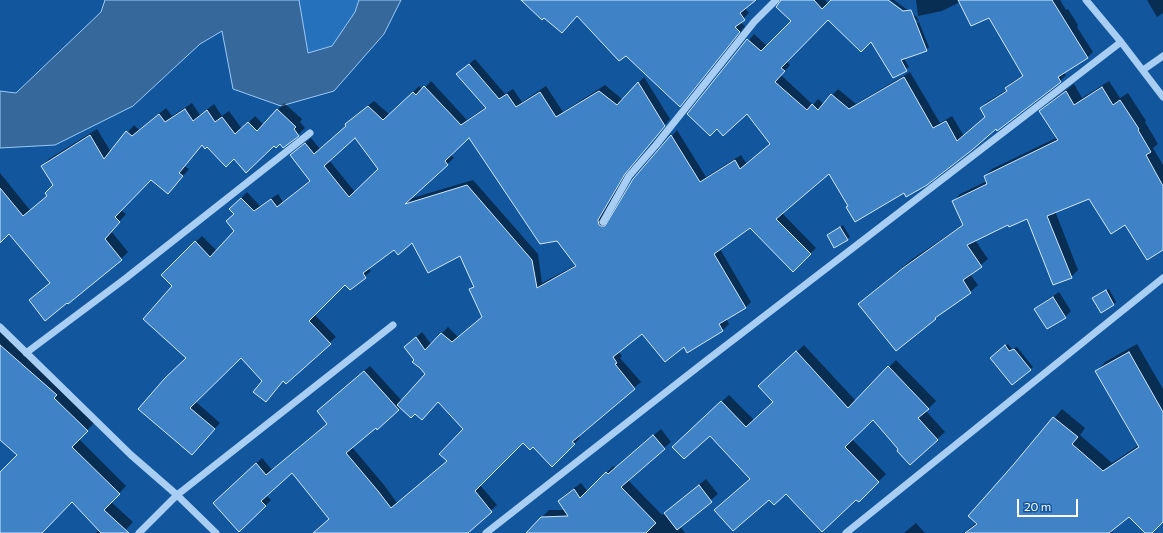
<!DOCTYPE html>
<html>
<head>
<meta charset="utf-8">
<style>
	body { margin:0 }
	#map { position:relative; width:1163px; height:533px; overflow:hidden; background:#12569e; font-family:Commissioner,sans-serif }
	canvas { display:block }
	.scale { position:absolute; left:1017px; top:499px; width:61px; height:18px; box-sizing:border-box; border:2px solid #fff; border-top:0; padding-left:5px; font-size:12px; line-height:14px; white-space:nowrap; color:#fff; -webkit-text-stroke:3px #12569e; paint-order:stroke }
</style>
</head>
<body>
<div id="map">
<canvas width="1163" height="533"></canvas>
<div class="scale">20 m</div>
</div>
<script>
const context = document.querySelector('canvas').getContext('2d');
context.lineJoin = 'round';
function fillPath(path, color) {
  context.fillStyle = color;
  context.fill(path, 'evenodd');
}
function toPath(rows) {
  const path = new Path2D();
  for (const r of rows) {
    path.moveTo(r[0], r[1]);
    for (let i = 2; i < r.length; i += 2) path.lineTo(r[i], r[i + 1]);
  }
  return path;
}
function strokePath(path, color, width, dash) {
  context.strokeStyle = color;
  context.lineWidth = width;
  context.lineCap = dash ? 'butt' : 'round';
  context.setLineDash(dash || []);
  context.stroke(path);
}
fillPath(toPath([
	[299,0,359,0,355,12,332,46,308,53]
]), '#2571bc');
const water = toPath([
	[105,0,299,0,308,53,332,46,355,12,359,0,401,0,384,34,334,91,281,106,233,89,222,31,200,44,133,106,55,145,0,148,0,91,16,93,101,12,105,0]
]);
fillPath(water, '#37689c');
strokePath(water, '#9acaf7', 1);
fillPath(toPath([
	[536,0,739,0,749,13,740,22,745,26,685,100,577,15],
	[781,0,825,0,836,11,786,61,790,65,781,75,813,105,818,99,824,104,838,89,856,104,910,72,940,123,952,116,964,136,986,116,981,108,987,102,1007,90,1006,88,1012,82,1024,75,989,17,960,2,942,11,918,16,916,0,1060,0,1066,10,1068,9,1078,25,1077,27,1093,52,1087,58,1064,72,1066,75,1060,81,905,192,849,206,829,173,782,213,816,248,793,270,750,227,720,249,751,302,745,308,726,319,729,324,723,330,688,351,684,345,642,333,618,351,622,356,620,358,641,382,578,436,580,438,552,465,533,446,523,441,480,485,497,505,474,526,460,533,313,533,330,519,292,471,266,495,271,500,265,506,220,497,262,458,272,470,328,423,324,405,370,366,402,401,427,374,405,347,422,332,431,344,448,327,458,337,483,317,470,289,474,285,460,254,412,242,394,248,368,267,371,271,350,289,345,283,314,314,336,337,286,383,283,381,263,381,241,357,195,401,220,423,192,454,187,357,173,286,162,275,202,236,217,251,236,232,235,214,231,209,247,192,260,206,278,194,283,202,310,180,297,150,311,138,320,149,347,125,346,124,352,118,374,101,390,115,419,86,423,90,431,81,467,120,486,107,458,74,475,59,505,94,513,89,522,102,546,86,563,112,605,85,623,100,644,77,670,119,630,166,604,213,604,218,607,221,610,222,634,179,677,130,706,177,741,155,746,163,771,144,747,113,717,128,688,114,754,34,767,46,792,21],
	[470,136,557,239,576,265,542,283,538,254,473,180,409,199,454,158,450,154],
	[355,137,379,169,355,192,329,160],
	[439,400,464,429,448,460,397,503,384,485,352,447,376,427,377,428,401,407,416,413],
	[839,0,886,0,918,23,919,22,929,47,926,50,904,58,909,67,894,77,874,38],
	[890,0,894,0,917,17,919,22],
	[1147,0,1163,0,1163,13,1157,17],
	[1109,81,1120,98,1128,93,1146,121,1145,122,1158,144,1153,148,1163,165,1163,248,1089,198,1055,211,1078,270,1071,277,1027,218,1008,223,975,240,988,259,970,274,978,285,970,292,942,312,935,319,859,304,911,260,964,224,953,202,960,194,987,181,985,176,992,169,1058,137,1040,111,1048,104,1074,84,1082,98],
	[192,103,200,115,214,104,222,116,229,111,242,129,255,116,264,125,284,103,302,119,300,122,305,128,298,135,280,142,234,158,203,144,184,166,189,169,168,193,151,178,121,210,126,214,111,231,128,252,121,259,68,303,30,300,51,282,9,233,0,242,0,173,30,210,48,195,54,185,42,166,49,159,97,129,111,152,134,125,139,130,166,108,172,116],
	[843,225,850,237,835,247,828,235],
	[1109,289,1116,302,1114,304,1093,298],
	[1059,292,1071,311,1065,317,1036,309,1041,304],
	[0,331,94,423,79,439,126,486,111,502,133,522,123,533,96,533,99,530,72,501,41,533,0,533,0,474,19,455,0,438],
	[1008,344,1012,349,1017,347,1033,367,1030,369,993,356],
	[1137,344,1163,389,1163,521,1151,533,1146,533,1129,515,1111,530,1113,533,964,533,977,522,1015,465,1062,409,1085,428,1080,435,1112,463,1139,445,1097,371,1105,362],
	[804,345,856,401,896,360,936,401,926,411,945,432,910,464,900,449,873,418,852,439,886,474,859,501,856,499,786,492,769,498,715,510,751,478,710,434,681,439,729,395,754,420,774,402,767,379],
	[661,429,671,442,628,480,662,515,706,479,718,494,680,526,685,533,527,533,549,510,565,510,559,501,566,494,581,483,588,492,613,466,615,468],
	[916,523,925,533,904,533]
]), '#0007');
const building = toPath([
	[521,0,756,0,740,13,745,20,735,27,740,32,680,107,626,56,619,61,577,16,562,33,544,18,542,20,521,0],
	[781,0,814,0,822,9,831,0,888,0,903,11,911,10,927,51,901,60,907,71,893,78,871,42,861,52,828,20,781,68,785,71,775,82,807,110,812,104,818,110,831,94,849,109,904,77,933,128,946,121,957,141,985,117,980,108,1007,91,1005,88,1023,76,989,18,971,26,958,0,1052,0,1088,58,1058,77,1061,82,997,131,996,129,972,150,927,185,906,197,904,193,855,222,846,207,848,206,829,174,776,219,811,254,793,272,750,228,714,254,746,308,719,324,723,331,687,353,684,347,665,362,642,334,613,357,617,363,615,364,635,389,572,442,575,444,552,467,533,447,530,450,523,443,475,491,492,512,468,533,313,533,329,519,292,473,261,501,266,506,239,532,213,503,256,463,266,475,327,424,317,411,364,371,399,410,377,430,376,428,346,453,378,491,391,508,447,461,439,454,463,429,438,402,422,420,415,414,411,418,397,405,425,374,420,368,412,362,414,360,404,347,416,337,425,350,441,333,452,342,482,317,469,289,474,287,460,256,428,273,412,243,398,255,394,250,363,273,366,278,350,290,345,285,309,321,331,344,286,384,283,381,266,402,253,392,262,381,241,358,190,408,215,429,192,455,138,409,165,378,186,358,143,319,172,286,161,275,195,241,210,257,234,231,226,221,234,214,229,209,241,198,254,211,271,199,277,207,310,181,290,155,305,143,314,154,346,126,345,124,368,106,383,120,413,92,416,95,424,86,461,125,486,108,456,74,469,64,499,99,507,94,516,107,540,92,556,117,599,91,617,105,638,82,665,126,625,174,598,220,599,225,601,226,605,226,633,179,671,135,700,182,735,160,740,169,770,144,747,114,723,136,717,129,710,136,687,114,747,39,761,51,791,21,776,7,781,0],
	[355,138,378,169,349,197,324,166,355,138],
	[469,138,540,244,557,241,576,266,537,288,532,260,467,185,405,204,448,165,445,161,469,138],
	[1102,87,1113,105,1120,100,1139,129,1138,130,1151,152,1146,155,1163,186,1163,250,1147,260,1125,225,1111,234,1089,199,1047,216,1072,278,1053,285,1027,219,1009,227,1008,225,967,245,982,267,963,280,971,293,935,318,936,319,896,351,858,304,903,268,963,225,952,201,987,184,984,176,1058,140,1039,111,1066,91,1074,105,1102,87],
	[185,109,193,121,207,110,215,122,222,117,235,134,248,122,257,131,277,109,296,127,294,129,299,136,283,148,280,144,276,148,274,146,246,173,234,159,226,167,207,147,205,149,202,145,179,173,183,176,168,194,151,180,115,217,120,222,105,239,122,260,68,304,67,303,45,321,29,300,50,283,9,234,0,243,0,188,23,216,47,196,45,193,53,185,41,166,90,135,104,159,126,131,132,136,159,114,165,122,185,109],
	[840,227,848,240,834,248,827,235,840,227],
	[1106,290,1114,305,1101,313,1092,298,1106,290],
	[1053,297,1066,318,1047,329,1034,309,1053,297],
	[0,345,57,395,54,398,88,431,72,447,120,494,104,510,129,533,101,533,72,502,42,533,0,533,0,472,17,455,0,440,0,345],
	[1005,345,1009,351,1014,349,1031,370,1012,385,990,358,1005,345],
	[796,351,848,408,888,366,929,409,918,418,938,440,910,465,897,451,898,449,873,420,845,447,879,482,859,502,856,500,822,532,786,494,774,505,769,500,733,531,714,510,750,479,710,436,684,459,672,447,721,401,746,427,773,402,758,386,796,351],
	[1129,352,1163,412,1163,522,1152,533,1145,533,1129,517,1109,533,965,533,977,524,968,516,1014,464,1053,417,1078,437,1072,444,1103,471,1139,447,1095,371,1129,352],
	[653,435,665,449,621,487,656,523,646,533,526,533,541,517,568,516,558,501,574,489,580,498,606,472,608,474,653,435],
	[699,485,712,502,677,530,664,513,699,485]
]);
fillPath(building, '#3f82c6');
strokePath(building, '#d1e7fe', 1);
strokePath(toPath([
	[1086,0,1121,42,1163,97],
	[1143,70,1163,56],
	[603,222,629,176,656,145,754,22,776,0],
	[0,327,131,455,177,495,216,533],
	[26,353,126,278,310,133],
	[139,533,177,495,393,325],
	[486,533,698,367,1121,42],
	[846,533,1163,278]
]), '#a8cef4', 7);
</script>
</body>
</html>
